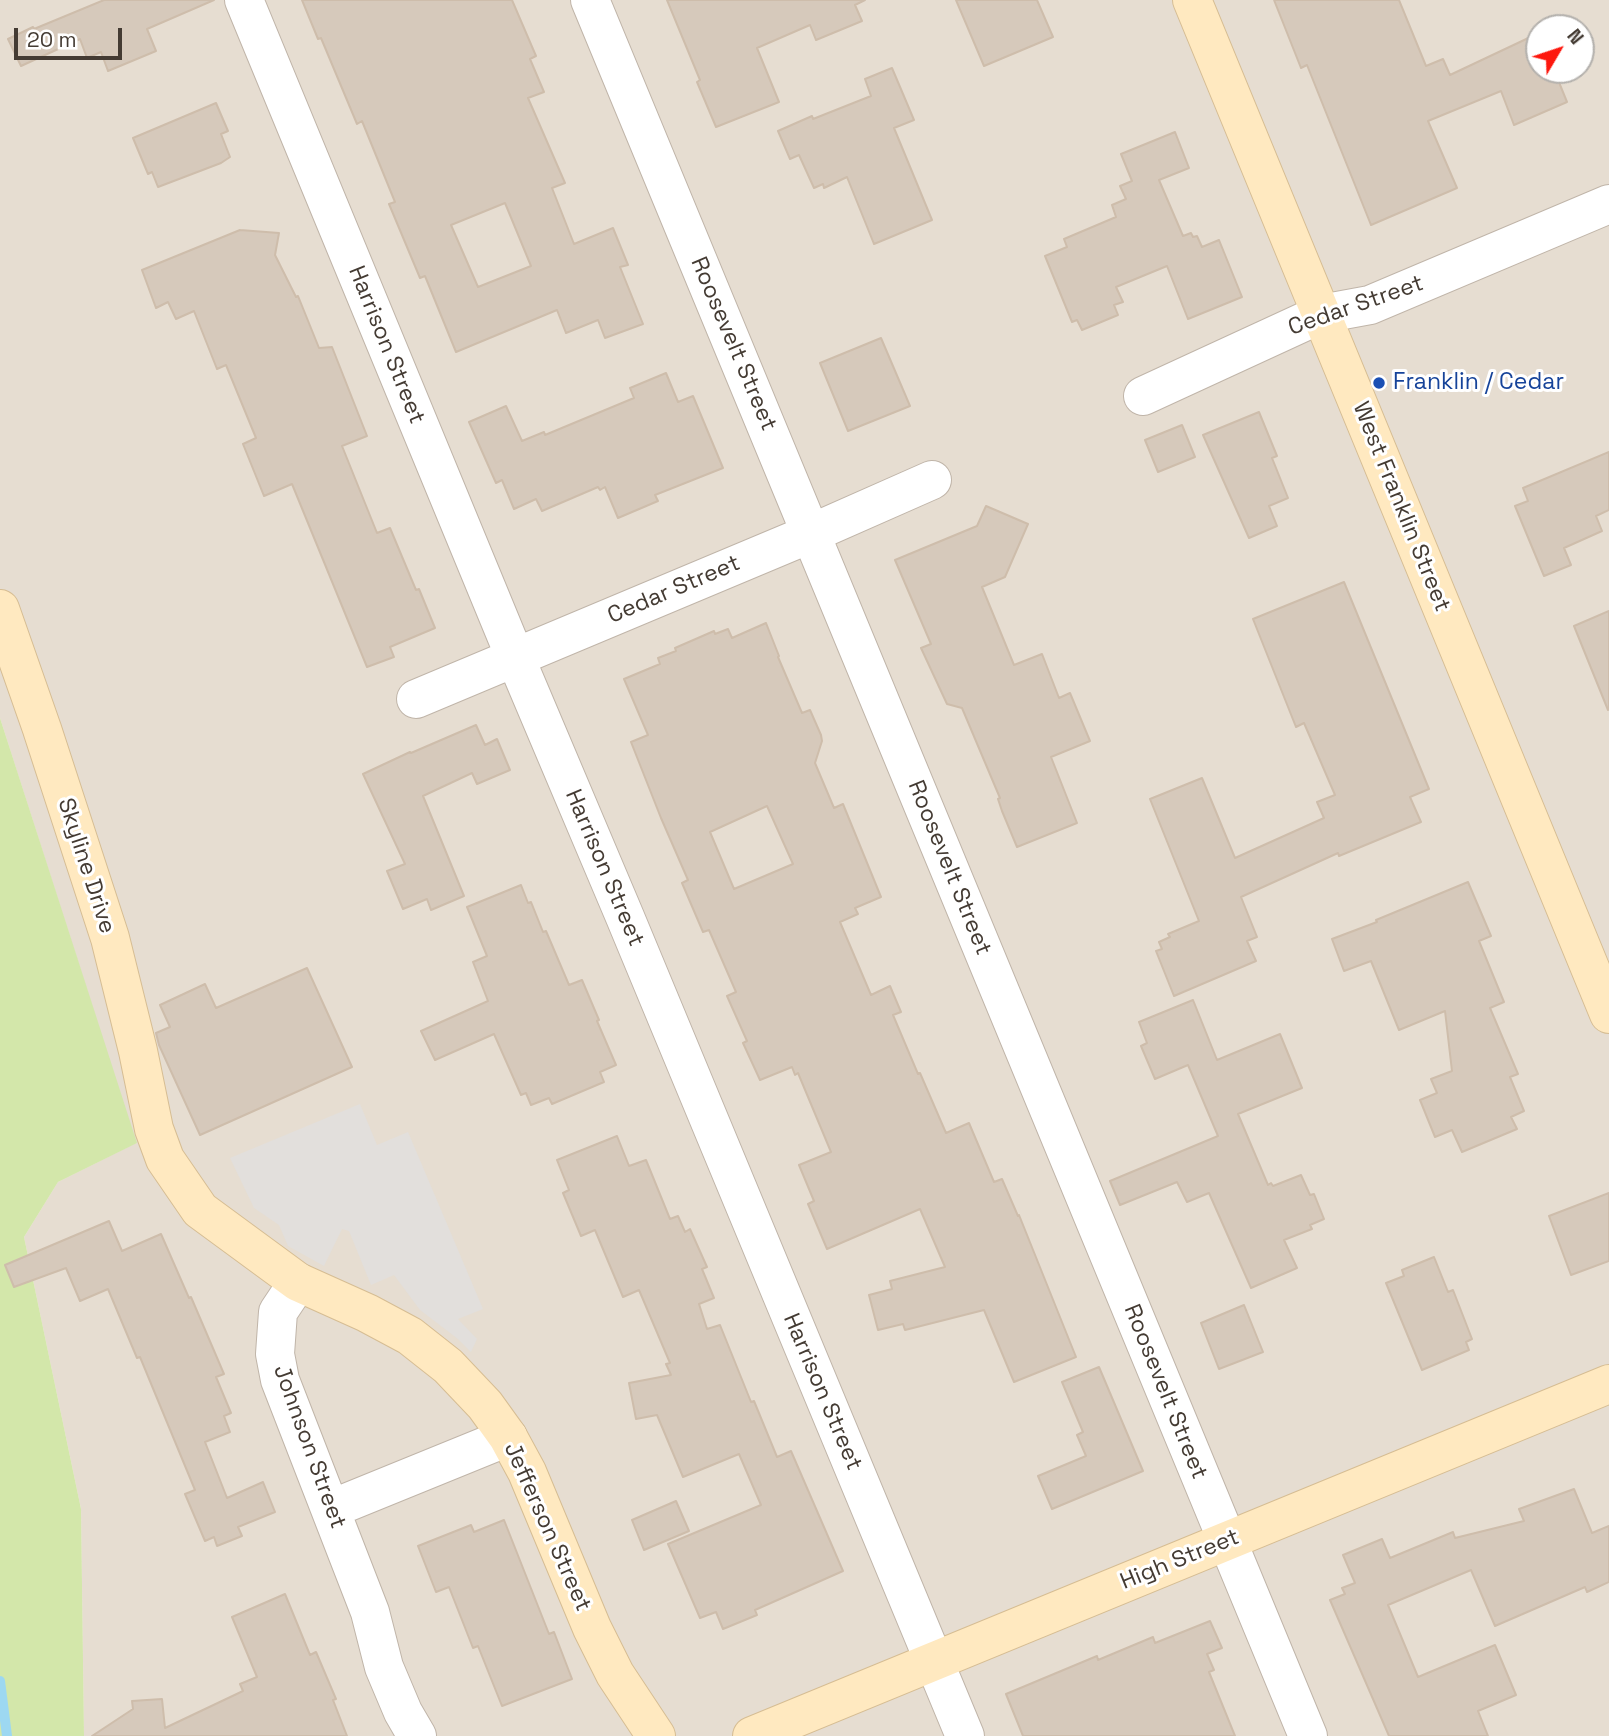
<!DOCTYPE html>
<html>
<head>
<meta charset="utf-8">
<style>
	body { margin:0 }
	#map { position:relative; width:1609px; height:1736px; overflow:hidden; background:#f2ece3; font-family:"Space Grotesk",sans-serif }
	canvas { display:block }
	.north { position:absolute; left:1525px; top:14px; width:70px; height:70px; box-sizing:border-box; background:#fff; border:2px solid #b4b1ad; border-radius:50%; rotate:51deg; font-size:19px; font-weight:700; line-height:28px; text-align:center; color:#443b33 }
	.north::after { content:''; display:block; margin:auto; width:24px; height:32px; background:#fd180e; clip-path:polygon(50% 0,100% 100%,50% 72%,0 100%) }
	.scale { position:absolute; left:14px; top:28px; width:108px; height:32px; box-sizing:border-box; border:4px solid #443b33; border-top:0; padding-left:9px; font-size:21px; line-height:24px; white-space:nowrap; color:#443b33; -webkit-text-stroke:5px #fff; paint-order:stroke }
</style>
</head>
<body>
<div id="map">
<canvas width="1609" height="1736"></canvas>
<div class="north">N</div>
<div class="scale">20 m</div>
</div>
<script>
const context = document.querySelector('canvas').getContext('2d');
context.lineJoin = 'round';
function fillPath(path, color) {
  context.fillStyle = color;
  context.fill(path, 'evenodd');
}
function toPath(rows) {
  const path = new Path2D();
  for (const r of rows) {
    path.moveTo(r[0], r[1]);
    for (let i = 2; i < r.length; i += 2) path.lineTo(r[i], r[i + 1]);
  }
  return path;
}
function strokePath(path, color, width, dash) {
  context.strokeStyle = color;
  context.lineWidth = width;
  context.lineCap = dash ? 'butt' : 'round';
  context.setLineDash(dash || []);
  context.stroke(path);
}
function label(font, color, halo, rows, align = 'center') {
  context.font = font + ' "Space Grotesk",sans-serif';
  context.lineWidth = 6;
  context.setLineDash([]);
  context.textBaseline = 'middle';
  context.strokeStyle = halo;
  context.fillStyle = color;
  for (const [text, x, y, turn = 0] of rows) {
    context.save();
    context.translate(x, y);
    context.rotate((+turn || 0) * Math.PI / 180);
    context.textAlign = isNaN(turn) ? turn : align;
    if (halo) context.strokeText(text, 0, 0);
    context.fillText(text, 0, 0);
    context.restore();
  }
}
fillPath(toPath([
	[0,0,1609,0,1609,1736,84,1736,81,1509,24,1237,58,1182,136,1143,0,718],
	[1539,28,1581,28,1581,70,1539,70]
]), '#e6ddd1');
fillPath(toPath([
	[0,718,137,1143,58,1182,24,1237,81,1509,84,1736,0,1736]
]), '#d3e7aa');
fillPath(toPath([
	[360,1104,377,1145,408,1132,483,1309,458,1319,477,1339,471,1352,458,1339,420,1310,394,1275,371,1285,349,1231,342,1229,324,1266,288,1246,279,1225,254,1208,230,1158]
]), '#e2dfdc');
strokePath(toPath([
	[0,1681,7,1736]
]), '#9dd8f1', 10);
const building = toPath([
	[104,0,214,0,147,29,156,51,108,71,101,52,87,58,80,39,21,66,8,39,33,27,34,29,104,0],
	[302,0,512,0,536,56,530,59,544,92,528,98,565,183,552,188,574,244,613,228,628,265,620,267,643,324,605,338,598,320,566,333,557,310,456,352,425,276,420,278,389,204,395,202,362,121,357,124,321,38,318,39,302,0],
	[505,203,531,266,478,287,451,225,505,203],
	[667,0,865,0,855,5,862,21,816,40,810,25,757,48,779,102,716,127,697,82,700,80,667,0],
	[956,0,1037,0,1053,37,984,66,956,0],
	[1274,0,1399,0,1426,66,1443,59,1450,75,1539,33,1539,70,1554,70,1567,102,1514,125,1501,91,1428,121,1457,188,1371,225,1307,65,1301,68,1274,0],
	[892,68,914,120,894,128,932,220,874,244,847,177,824,188,823,184,814,188,799,155,790,159,778,131,812,116,813,119,871,96,865,79,892,68],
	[216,103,228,131,221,134,230,157,221,163,158,187,152,172,148,174,133,138,216,103],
	[1175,132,1189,168,1159,180,1183,236,1191,233,1193,237,1197,236,1202,247,1219,240,1242,297,1188,319,1167,266,1116,287,1123,302,1114,305,1118,315,1082,330,1077,320,1072,322,1045,256,1067,247,1064,239,1116,217,1112,205,1126,199,1120,186,1132,181,1121,154,1175,132],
	[240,230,279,233,275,255,296,297,298,296,319,348,332,347,367,436,342,446,377,533,390,528,416,590,419,589,435,628,390,647,394,657,367,667,292,484,264,496,243,444,256,438,226,365,217,369,194,311,176,319,168,302,156,308,142,270,240,230],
	[881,338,910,406,848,431,820,363,881,338],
	[666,373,678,402,693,396,723,468,655,495,658,501,618,518,605,487,600,490,598,487,542,511,536,499,514,509,502,480,496,483,469,422,506,406,522,441,544,432,545,435,634,398,630,388,666,373],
	[1259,412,1277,456,1272,458,1288,498,1269,506,1277,526,1249,538,1203,435,1259,412],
	[1182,425,1195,457,1158,472,1145,440,1182,425],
	[1609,452,1609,510,1596,516,1602,531,1564,548,1571,565,1544,576,1515,506,1528,501,1523,488,1609,452],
	[986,506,1028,524,1005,577,982,587,1014,665,1042,654,1059,698,1070,693,1090,741,1051,757,1077,823,1017,847,1002,811,998,799,1000,798,962,708,947,704,921,648,931,644,895,560,977,526,986,506],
	[1344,582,1429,789,1410,797,1421,822,1339,856,1338,853,1241,897,1257,937,1247,941,1256,961,1174,996,1156,951,1162,949,1159,942,1170,937,1168,934,1199,921,1150,799,1202,778,1235,858,1324,818,1317,802,1335,795,1304,723,1296,727,1253,619,1344,582],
	[1609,611,1609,709,1608,710,1574,626,1609,611],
	[766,623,779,656,778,657,802,713,810,710,821,735,822,741,815,763,834,808,843,804,881,897,855,908,858,914,840,922,871,995,890,986,901,1012,893,1015,918,1074,920,1073,946,1133,969,1123,994,1182,1002,1179,1018,1216,1019,1215,1076,1357,1014,1382,984,1310,905,1330,903,1324,878,1330,869,1295,892,1289,890,1281,945,1267,920,1209,827,1249,808,1204,814,1201,799,1165,831,1152,798,1073,795,1075,792,1067,760,1080,743,1043,747,1041,727,996,736,992,709,930,703,932,682,883,688,880,661,818,631,742,648,735,624,679,660,664,658,658,676,651,675,648,714,631,715,634,728,629,732,638,766,623],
	[767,806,793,864,734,889,710,832,767,806],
	[476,725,485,745,497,739,510,770,477,784,472,773,423,796,464,896,431,910,427,899,403,909,387,871,405,864,363,774,410,752,411,753,476,725],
	[1468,882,1491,936,1479,941,1504,1002,1490,1008,1518,1074,1510,1077,1524,1111,1511,1117,1517,1129,1462,1152,1452,1130,1435,1137,1420,1100,1437,1093,1431,1079,1452,1071,1445,1011,1399,1030,1371,961,1344,971,1332,939,1377,922,1376,920,1468,882],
	[521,885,528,903,531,902,543,932,546,931,569,985,582,980,599,1020,597,1021,616,1065,600,1072,604,1082,552,1104,549,1098,531,1105,526,1093,521,1095,494,1034,435,1060,421,1031,488,1001,473,962,487,956,467,907,521,885],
	[307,968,352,1067,200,1135,159,1045,156,1033,170,1027,160,1005,205,984,216,1008,307,968],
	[1193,1000,1217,1060,1280,1034,1302,1088,1238,1114,1268,1185,1271,1183,1273,1186,1301,1175,1310,1195,1314,1194,1324,1219,1310,1225,1312,1229,1284,1240,1297,1268,1251,1288,1209,1193,1187,1202,1177,1182,1120,1205,1110,1181,1218,1136,1188,1065,1155,1079,1141,1046,1147,1043,1139,1022,1193,1000],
	[617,1136,629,1166,646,1160,670,1219,678,1216,685,1232,690,1229,707,1267,702,1269,714,1298,699,1304,707,1329,720,1325,751,1402,754,1401,777,1457,791,1451,843,1571,755,1610,757,1615,723,1629,716,1612,700,1618,668,1544,761,1505,739,1454,683,1477,657,1415,636,1419,629,1383,671,1375,666,1364,670,1363,639,1290,623,1297,595,1230,581,1236,563,1193,569,1190,557,1160,617,1136],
	[1609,1193,1609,1261,1571,1275,1549,1216,1609,1193],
	[109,1221,122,1251,161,1234,189,1298,191,1297,224,1374,216,1377,231,1413,224,1416,230,1432,205,1442,227,1498,263,1482,275,1512,238,1527,242,1536,217,1546,214,1537,205,1541,185,1494,195,1490,140,1357,137,1358,108,1289,80,1301,66,1268,14,1287,5,1265,109,1221],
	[1434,1257,1448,1292,1453,1290,1472,1339,1466,1342,1469,1350,1422,1370,1386,1283,1404,1276,1402,1270,1434,1257],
	[1244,1305,1263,1352,1219,1369,1201,1323,1244,1305],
	[1099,1367,1143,1471,1052,1509,1038,1476,1086,1456,1077,1435,1083,1432,1062,1382,1099,1367],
	[1574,1489,1592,1533,1609,1526,1609,1582,1587,1592,1585,1587,1495,1626,1471,1570,1388,1605,1418,1677,1495,1645,1516,1695,1478,1711,1488,1736,1389,1736,1330,1600,1345,1594,1342,1588,1355,1583,1343,1555,1382,1539,1390,1558,1453,1532,1455,1538,1524,1521,1519,1509,1574,1489],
	[676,1501,689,1531,644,1550,632,1520,676,1501],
	[504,1520,549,1634,554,1632,572,1679,502,1706,478,1646,473,1648,449,1587,436,1592,418,1546,471,1525,474,1532,504,1520],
	[285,1594,310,1655,316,1652,336,1699,333,1700,347,1736,92,1736,133,1709,132,1701,162,1699,165,1728,243,1691,240,1684,257,1677,232,1617,285,1594],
	[1210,1621,1222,1648,1207,1654,1214,1670,1209,1672,1235,1736,1023,1736,1006,1694,1097,1656,1098,1660,1153,1637,1155,1643,1210,1621]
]);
fillPath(building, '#d6c9bb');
strokePath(building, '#cebdab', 2);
const street = toPath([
	[244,0,515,657,625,917,965,1736],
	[590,0,1308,1736],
	[1143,396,1321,314,1370,305,1609,204],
	[416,699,812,533,932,480],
	[298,1282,278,1312,275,1354,280,1380,370,1612,384,1667,403,1712,417,1736],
	[331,1509,508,1437]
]);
const secondary = toPath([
	[1192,0,1609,1014],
	[0,609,42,729,110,938,138,1051,154,1129,165,1159,200,1210,298,1282,367,1313,410,1336,448,1366,485,1405,508,1437,527,1472,592,1628,615,1674,656,1736],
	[752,1736,1609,1384]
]);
strokePath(street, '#c0b5a9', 40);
strokePath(secondary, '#d6bd93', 40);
strokePath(street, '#fff', 38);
strokePath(secondary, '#ffe9c0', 38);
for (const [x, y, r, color] of [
	[1379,383,7,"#1a4fb4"]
]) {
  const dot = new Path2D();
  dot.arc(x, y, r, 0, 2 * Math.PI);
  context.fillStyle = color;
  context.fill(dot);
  strokePath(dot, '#fff', 2.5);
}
label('23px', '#443b33', '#fff', [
	["Cedar Street",1356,306,-19],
	["Roosevelt Street",733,344,67],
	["Harrison Street",386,345,68],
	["West Franklin Street",1401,507,68],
	["Cedar Street",674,590,-23],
	["Skyline Drive",86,866,72],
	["Harrison Street",604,868,67],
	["Roosevelt Street",949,868,68],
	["Harrison Street",822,1392,67],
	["Roosevelt Street",1165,1392,68],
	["Johnson Street",309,1447,70],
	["Jefferson Street",547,1527,66],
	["High Street",1180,1560,-22]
]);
label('23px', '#164399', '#fff', [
	["Franklin / Cedar",1393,383]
], 'left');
</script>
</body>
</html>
